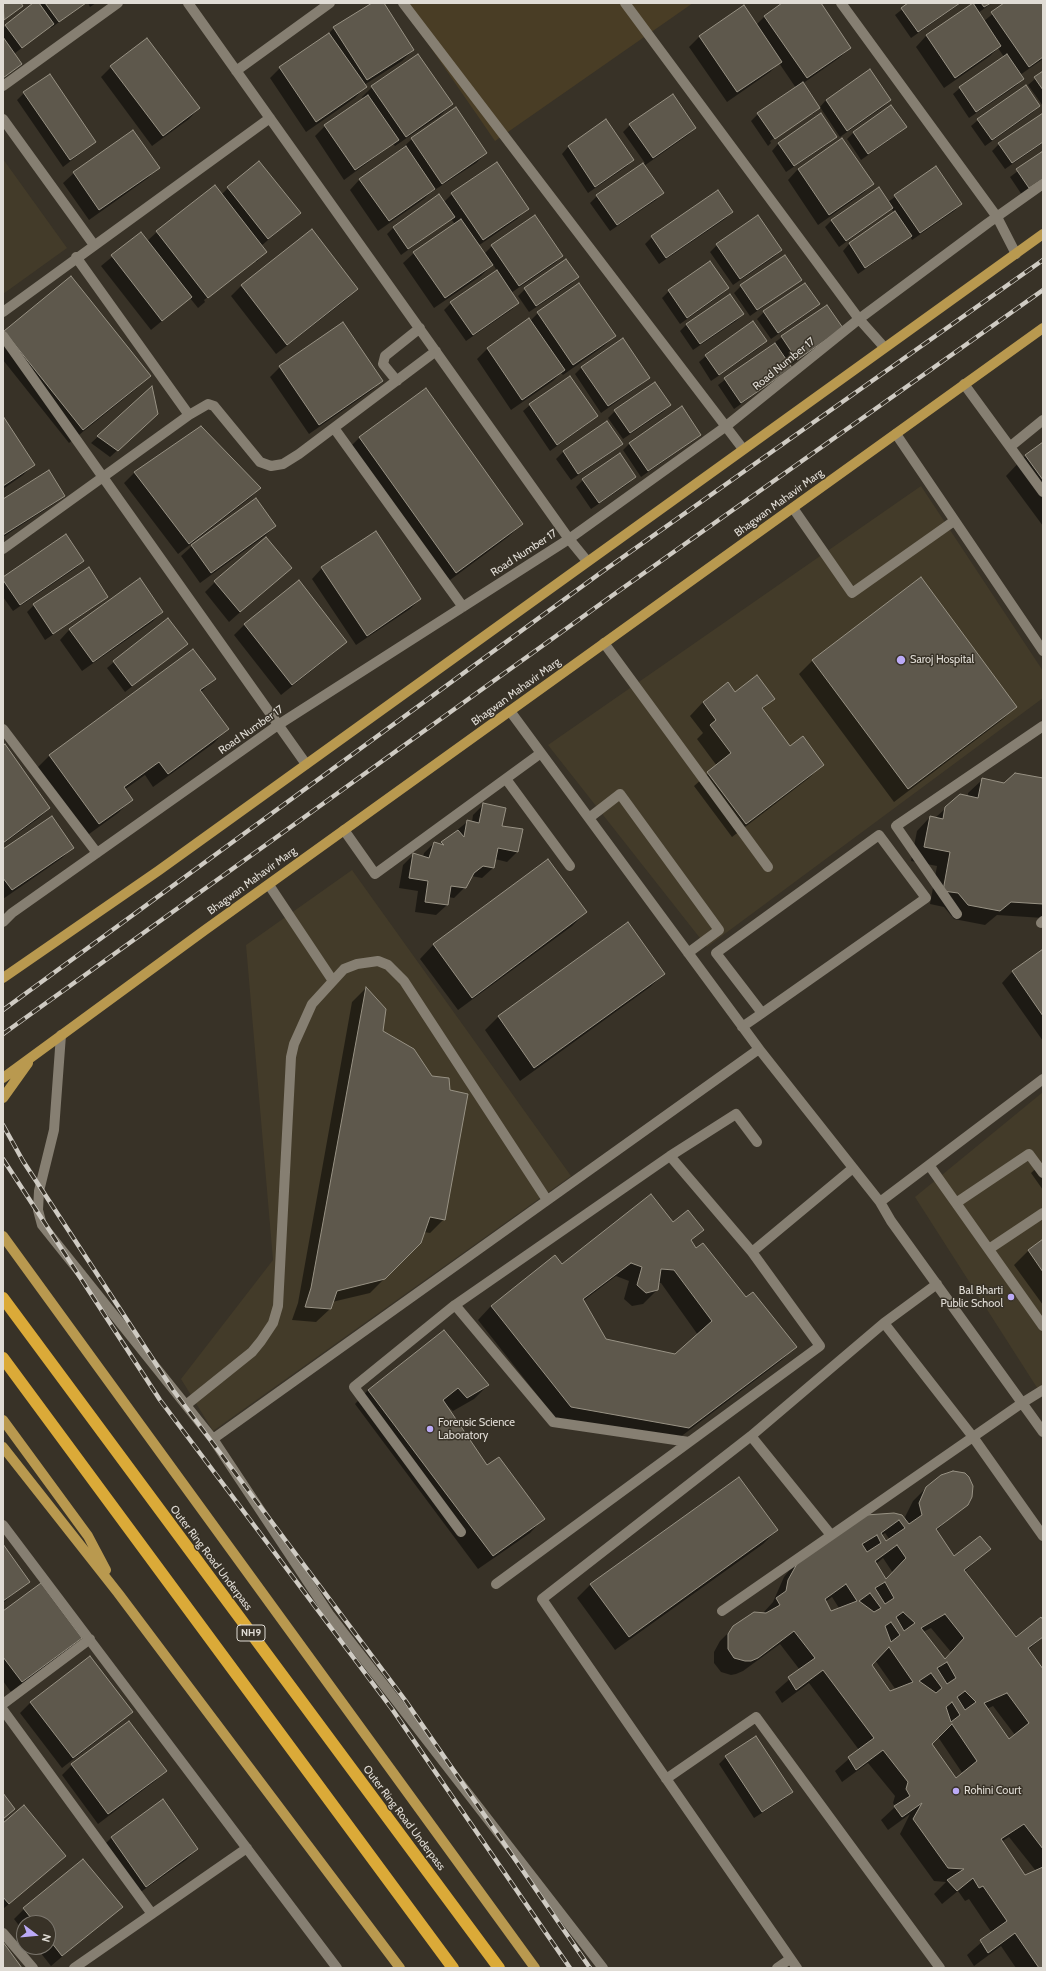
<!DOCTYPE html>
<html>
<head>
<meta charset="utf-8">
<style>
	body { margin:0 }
	#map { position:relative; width:1046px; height:1971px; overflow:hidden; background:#383227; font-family:Cabin,sans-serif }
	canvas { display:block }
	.frame { position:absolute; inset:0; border:4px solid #e0dcd5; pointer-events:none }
	.north { position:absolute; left:16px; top:1915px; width:40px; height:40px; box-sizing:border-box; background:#383227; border:1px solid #7b766d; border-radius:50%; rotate:106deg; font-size:11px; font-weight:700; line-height:16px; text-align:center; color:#e0dcd5 }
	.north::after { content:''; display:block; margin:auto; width:14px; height:18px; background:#bbaaf6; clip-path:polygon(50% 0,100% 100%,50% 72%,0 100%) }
</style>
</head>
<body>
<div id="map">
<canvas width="1046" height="1971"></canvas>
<div class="frame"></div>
<div class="north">N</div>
</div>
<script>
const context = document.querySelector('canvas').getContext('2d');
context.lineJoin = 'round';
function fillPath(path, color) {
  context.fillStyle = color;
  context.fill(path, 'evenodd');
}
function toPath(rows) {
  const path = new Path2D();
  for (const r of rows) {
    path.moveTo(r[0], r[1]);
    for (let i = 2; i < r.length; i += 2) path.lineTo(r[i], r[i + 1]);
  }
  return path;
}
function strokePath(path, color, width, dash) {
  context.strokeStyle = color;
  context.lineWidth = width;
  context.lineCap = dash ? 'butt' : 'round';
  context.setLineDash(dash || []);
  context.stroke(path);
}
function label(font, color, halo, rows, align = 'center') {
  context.font = font + ' Cabin,sans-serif';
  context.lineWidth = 3;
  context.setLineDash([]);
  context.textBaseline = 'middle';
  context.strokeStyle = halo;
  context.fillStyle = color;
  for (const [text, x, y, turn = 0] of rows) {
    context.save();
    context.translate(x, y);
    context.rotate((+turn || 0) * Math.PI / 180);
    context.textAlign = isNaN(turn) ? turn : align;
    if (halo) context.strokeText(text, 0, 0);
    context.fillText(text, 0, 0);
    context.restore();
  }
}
fillPath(toPath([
	[3,159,67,248,3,294],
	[921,486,1043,671,1043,698,707,947,548,745],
	[352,870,571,1176,213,1431,181,1379,273,1260,246,945],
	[1043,1092,1043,1397,915,1197]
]), '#433b29');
fillPath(toPath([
	[400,3,693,3,495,141]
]), '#493d25');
fillPath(toPath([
	[3,3,20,3,21,6,3,21],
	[35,3,85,3,51,28,50,26,14,54,21,64,3,79,3,28],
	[88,3,96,3,90,7],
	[374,3,383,3,413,50,402,61,364,85,365,87,355,98,306,132,270,78,280,68,325,37,334,28],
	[784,3,819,3,850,48,839,58,802,84,819,108,826,100,890,100,883,107,840,137,820,107,813,114,812,113,770,141,771,143,768,146,751,121,758,114,796,88,779,63,770,72,727,102,689,47,699,37,744,7,756,25,765,16],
	[910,3,961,3,911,38,895,15],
	[970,3,992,3,978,13,984,21,1006,3,1043,3,1043,59,1020,75,1023,79,1016,86,969,118,953,94,960,88,1004,57,998,48,990,56,944,88,916,47,926,36,971,5],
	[111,67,199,108,189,119,152,146,101,77],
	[1043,72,1043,106,1028,85],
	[372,87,451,104,441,115,395,146,393,144,344,180,315,136,325,126,363,99,362,97],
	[24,93,95,142,63,167,17,100],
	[1039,106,1032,113,985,146,971,126,978,120],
	[1043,114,1043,143,1005,169,992,151,999,144],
	[820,115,835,137,828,144,786,172,772,151,778,144],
	[606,120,633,160,626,167,588,193,562,154,568,147],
	[630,125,695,128,688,135,644,166,662,193,656,200,610,231,590,203,597,196,645,163,623,132],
	[905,127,898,134,861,160,847,139,854,132],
	[412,139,486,153,476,163,430,193,424,199,378,231,350,190,360,179,401,149],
	[842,139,873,184,862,194,818,225,788,180,798,169],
	[1043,152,1043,180,1022,195,1010,177],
	[158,167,148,178,89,220,63,183,74,173],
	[936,167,961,204,954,211,912,240,910,236,904,242,858,274,843,251,849,244,894,213,892,209,839,247,825,227,832,220,888,202],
	[228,188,300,213,261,246,266,252,256,262,256,259,204,300,205,302,198,308,190,298,151,330,101,266,141,233,147,241,157,232,221,195],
	[452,194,527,209,517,219,478,246,484,254,492,246,562,256,555,263,511,293,518,303,511,310,466,341,444,310,451,303,497,271,493,264,481,276,434,308,403,263,414,253,455,224,451,219,401,255,387,234,394,227,444,202],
	[732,212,725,219,659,264,645,244,652,237],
	[717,245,781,250,774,257,733,285,710,252],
	[578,277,571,284,529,312,518,296,525,289],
	[800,280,793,286,750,316,734,293,741,286],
	[242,285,357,288,347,299,276,354,231,296],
	[728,288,721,295,680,324,662,298,669,291],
	[818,304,811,311,771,339,757,319,764,312],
	[538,313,614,336,604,346,563,375,561,373,553,381,511,410,477,359,487,349,530,321],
	[743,314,736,321,693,350,680,331,687,324],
	[3,333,149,376,136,389,69,443,3,360],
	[834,335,789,366,783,374,734,409,718,385,782,337],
	[766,341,759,348,711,381,699,362,706,356],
	[280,367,382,381,371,391,309,434,270,377],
	[582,367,648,378,642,384,601,413,575,374],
	[151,388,150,421,110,457,91,443],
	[426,390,522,524,508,537,442,586,346,451,359,438],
	[530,405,596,416,589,423,550,451,523,411],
	[670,405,663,412,623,439,608,418,615,411],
	[3,418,33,465,23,475,3,489],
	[607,422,621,444,615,450,571,480,556,459,563,452],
	[201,427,260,488,250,498,178,554,124,483,134,473],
	[700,434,693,441,641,477,623,450,630,443],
	[1043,443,1043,526,1006,476,1025,456],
	[635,477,628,484,591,509,576,487,583,480],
	[63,496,57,502,3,537,3,500],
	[256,499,275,526,265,536,200,583,181,556,192,546],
	[83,561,76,568,13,611,3,597,3,579],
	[290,568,229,622,205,592,215,582],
	[322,568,420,599,410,609,356,645,312,579],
	[107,596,100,603,45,640,27,612,34,605],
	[162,612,152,622,82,671,60,640,70,629],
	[245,624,345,642,335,652,281,695,234,635],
	[179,650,125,692,107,668,114,662],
	[813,660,1016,707,1002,720,894,802,799,674],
	[214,679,200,693,227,729,214,743,153,787,145,775,124,790,131,800,118,813,85,837,36,769,50,755],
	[728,684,735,693,773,698,762,710,790,747,823,764,809,778,732,837,694,786,717,766,697,739,703,733,690,716,703,702],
	[3,747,49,808,39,818,3,844],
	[1043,779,1043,918,997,915,985,925,954,919,944,907,930,904,937,866,911,861,917,831,930,817,935,818,946,808,968,797,968,793,982,780,1004,784],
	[484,804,518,851,507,862,495,859,493,868,482,878,471,876,465,887,454,898,448,897,447,905,436,915,415,912,418,891,399,888,403,865,413,855,423,857,424,853,434,843,440,844,467,822,472,822,473,815],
	[72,848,62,858,3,899,3,851],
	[548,860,586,912,572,926,458,1010,420,959,433,945],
	[628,924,664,974,650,987,520,1081,485,1030,498,1017],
	[1043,950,1043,1041,1002,983,1012,972],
	[366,988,385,1009,381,1031,444,1219,430,1233,424,1232,420,1243,370,1293,332,1302,330,1309,316,1322,292,1320,298,1303,352,1002],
	[1043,1162,1043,1190,1031,1173],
	[673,1223,702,1230,690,1242,795,1347,782,1360,675,1441,557,1420,478,1320,491,1306,555,1256,562,1265],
	[616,1276,629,1281,624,1299,632,1306,643,1304,657,1290,658,1283,661,1283,698,1335,675,1355,605,1340,583,1301],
	[1043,1241,1043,1305,1014,1265,1028,1251],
	[444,1331,488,1385,474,1399,453,1411,442,1401,487,1467,543,1519,530,1533,478,1569,355,1404,368,1390],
	[927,1487,969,1501,936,1531,954,1557,989,1549,964,1572,1015,1638,1043,1622,1043,1637,1028,1650,1043,1671,1043,1968,1016,1968,1001,1946,974,1966,967,1955,992,1933,969,1899,965,1901,958,1891,942,1904,934,1894,946,1882,934,1881,900,1834,910,1814,888,1830,881,1820,895,1807,893,1803,895,1796,868,1763,842,1782,835,1771,859,1750,809,1683,782,1703,775,1692,800,1670,780,1644,743,1671,736,1674,731,1675,721,1672,714,1663,714,1652,720,1641,734,1627,764,1614,763,1613,773,1602,784,1577,799,1558,893,1514,907,1523,905,1517,913,1501],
	[885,1533,890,1540,886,1542,881,1536],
	[883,1558,893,1573,886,1580,876,1564],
	[832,1597,839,1608,831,1612,825,1602],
	[931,1628,951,1652,944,1660,923,1632],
	[875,1660,896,1690,889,1692,870,1665],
	[993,1706,1015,1735,1009,1740,987,1709],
	[938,1737,963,1774,955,1780,931,1744],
	[1009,1837,1036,1871,1025,1876,1001,1842],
	[777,1530,763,1544,615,1650,577,1598,591,1584],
	[3,1546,28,1581,3,1603],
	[3,1612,80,1638,70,1648,11,1692,3,1681],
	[31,1702,131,1712,121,1722,62,1768,20,1713],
	[726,1757,791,1792,784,1799,754,1818,719,1764],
	[72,1765,165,1771,155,1781,98,1824,62,1775],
	[3,1825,65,1856,3,1909],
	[112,1837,197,1849,186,1860,135,1896,101,1848],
	[121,1907,51,1966,36,1947,48,1947,48,1923,24,1923,24,1932,14,1919,24,1909]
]), '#0007');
const building = toPath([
	[3,3,21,3,23,6,4,20,3,3],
	[33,3,39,3,54,24,22,48,5,25,33,3],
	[45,3,86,3,59,22,45,3],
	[372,3,384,3,414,50,367,80,333,27,372,3],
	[782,3,821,3,851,48,807,78,764,16,782,3],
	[908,3,960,3,918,32,901,8,908,3],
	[973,3,1001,46,955,78,926,35,973,3],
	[981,3,991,3,984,7,981,3],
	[1004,3,1043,3,1043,57,1029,67,991,12,1004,3],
	[744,5,782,62,737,92,699,36,744,5],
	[329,33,367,87,316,122,279,67,329,33],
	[3,37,22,64,3,78,3,37],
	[147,38,200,108,163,136,110,66,147,38],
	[418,54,453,104,406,137,371,86,418,54],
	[1007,54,1024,79,976,112,959,87,1007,54],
	[870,69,891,100,847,131,826,100,870,69],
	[1043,71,1043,90,1034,77,1043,71],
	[50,74,96,142,70,160,23,92,50,74],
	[803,82,820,108,775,139,757,113,803,82],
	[1026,85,1040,106,992,140,977,119,1026,85],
	[673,94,696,128,653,158,629,124,673,94],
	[368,95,399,140,355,170,324,125,368,95],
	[891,105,907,127,868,154,853,132,891,105],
	[456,107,487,153,442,184,411,138,456,107],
	[821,113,837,137,794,166,778,143,821,113],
	[1043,113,1043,142,1012,163,998,143,1043,113],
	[606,119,634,160,595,187,568,146,606,119],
	[133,130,160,168,99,210,73,172,133,130],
	[842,138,874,184,829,215,798,169,842,138],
	[406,146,435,189,389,221,359,179,406,146],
	[1043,151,1043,179,1029,188,1016,169,1043,151],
	[259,161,301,213,268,239,227,187,259,161],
	[497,162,529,209,483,240,451,193,497,162],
	[643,163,664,193,617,225,596,195,643,163],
	[936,166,962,204,920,233,894,195,936,166],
	[215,185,267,252,208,298,156,231,215,185],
	[879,187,893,208,846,241,831,220,879,187],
	[718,190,733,212,666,258,651,236,718,190],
	[439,194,455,217,408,249,393,227,439,194],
	[895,211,912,236,865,268,849,243,895,211],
	[535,215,563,256,519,286,491,245,535,215],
	[758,215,782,250,740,279,716,244,758,215],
	[461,219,493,265,445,298,413,252,461,219],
	[312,229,358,289,287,345,241,285,312,229],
	[141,232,192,297,162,321,111,255,141,232],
	[785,255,802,280,757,310,740,285,785,255],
	[566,259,579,277,536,306,524,288,566,259],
	[710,261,729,288,687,318,668,290,710,261],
	[497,270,519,303,473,335,450,302,497,270],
	[71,276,151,376,83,430,4,331,71,276],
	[579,283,616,336,573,365,537,312,579,283],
	[805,283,820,304,778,333,763,311,805,283],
	[730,294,744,314,700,344,686,324,730,294],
	[827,305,843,328,797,360,781,336,827,305],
	[529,318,565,370,522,400,487,348,529,318],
	[753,321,767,341,719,375,705,355,753,321],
	[343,322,383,381,319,425,279,366,343,322],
	[623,338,650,378,608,406,581,367,623,338],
	[775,343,792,368,741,403,724,378,775,343],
	[570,376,598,416,557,445,529,404,570,376],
	[655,382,671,405,630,433,614,410,655,382],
	[152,386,158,414,118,451,97,436,152,386],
	[426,388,523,524,456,573,359,437,426,388],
	[682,406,701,435,648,471,629,443,682,406],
	[3,416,35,465,3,486,3,416],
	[607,421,623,444,578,474,563,451,607,421],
	[201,426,261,488,189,544,134,472,201,426],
	[1043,442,1043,480,1025,455,1043,442],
	[620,453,636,477,599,503,582,479,620,453],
	[49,470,65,496,3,535,3,499,49,470],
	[256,498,276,526,211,573,191,545,256,498],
	[376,531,421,599,367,636,321,567,376,531],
	[66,534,84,561,20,605,3,580,3,577,66,534],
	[266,537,292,568,240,612,214,581,266,537],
	[89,567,108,597,53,634,33,604,89,567],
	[921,577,1017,707,908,789,812,660,921,577],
	[140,578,163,612,93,662,69,629,140,578],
	[299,580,347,642,292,685,244,624,299,580],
	[168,618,188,644,132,686,113,661,168,618],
	[193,649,216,679,200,690,229,729,168,774,159,762,124,787,133,800,99,824,49,755,193,649],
	[757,675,775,699,762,708,790,746,803,736,824,765,746,824,707,772,731,753,710,725,716,720,703,702,728,682,735,692,757,675],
	[5,744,50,808,3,843,3,746,5,744],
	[1015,773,1043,778,1043,904,1011,902,1000,911,968,905,958,893,943,891,950,852,924,847,930,816,943,819,945,807,960,794,978,798,982,778,1004,783,1015,773],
	[483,803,506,808,502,826,523,829,518,852,498,848,494,868,483,866,474,873,466,888,451,886,448,905,425,902,428,881,409,878,413,853,429,858,434,842,444,845,441,842,458,830,464,837,467,820,479,823,483,803],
	[52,816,74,848,12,890,3,878,3,849,52,816],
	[548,859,587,912,472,998,433,944,548,859],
	[628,922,665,974,534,1068,498,1016,628,922],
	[1043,949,1043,1016,1012,971,1043,949],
	[366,987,386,1009,383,1031,414,1049,432,1076,449,1078,450,1090,468,1094,445,1220,430,1217,421,1243,385,1279,337,1291,331,1309,305,1307,311,1288,366,987],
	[651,1194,673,1222,688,1210,704,1230,691,1240,696,1248,703,1243,746,1297,753,1292,797,1347,689,1428,571,1407,491,1306,555,1255,562,1264,651,1194],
	[631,1263,642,1267,637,1285,646,1293,658,1290,661,1269,674,1270,712,1321,675,1354,606,1339,583,1299,631,1263],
	[1043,1239,1043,1272,1028,1250,1043,1239],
	[444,1330,489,1385,467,1398,458,1388,443,1400,487,1465,499,1457,545,1519,493,1556,368,1390,444,1330],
	[953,1471,965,1473,969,1477,973,1486,972,1497,968,1505,936,1529,954,1556,980,1536,991,1549,964,1570,1016,1637,1041,1617,1043,1620,1043,1637,1028,1648,1043,1669,1043,1849,1024,1824,1001,1839,1025,1875,1043,1867,1043,1968,1039,1968,1015,1933,988,1953,980,1940,1007,1921,983,1886,979,1888,973,1878,957,1891,947,1880,964,1869,948,1868,913,1819,922,1803,902,1817,894,1806,910,1796,906,1789,908,1782,883,1750,856,1770,848,1757,874,1738,823,1670,796,1690,788,1677,815,1658,794,1631,758,1658,751,1661,745,1661,734,1658,728,1649,728,1634,733,1626,754,1612,766,1613,780,1605,776,1598,786,1591,788,1580,798,1562,866,1515,894,1513,902,1515,909,1524,922,1515,919,1503,926,1487,941,1475,953,1471],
	[899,1520,905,1528,886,1541,881,1533,899,1520],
	[877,1535,881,1543,867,1552,862,1544,877,1535],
	[897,1545,906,1558,886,1579,875,1561,897,1545],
	[885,1582,894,1598,885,1604,875,1588,885,1582],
	[846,1584,857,1601,831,1611,825,1599,846,1584],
	[870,1593,881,1608,874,1612,859,1601,870,1593],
	[903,1612,915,1623,904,1631,896,1617,903,1612],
	[945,1614,964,1638,945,1659,921,1628,945,1614],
	[891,1622,900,1635,891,1642,885,1626,891,1622],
	[889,1647,913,1682,890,1691,872,1665,889,1647],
	[947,1662,956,1678,947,1684,937,1668,947,1662],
	[931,1673,942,1688,936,1693,919,1681,931,1673],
	[965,1691,976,1702,965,1710,957,1697,965,1691],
	[1007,1693,1029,1723,1009,1739,984,1703,1007,1693],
	[952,1702,960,1715,951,1722,946,1707,952,1702],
	[952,1724,977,1761,956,1778,932,1744,952,1724],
	[739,1477,778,1530,629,1637,590,1584,739,1477],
	[3,1544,30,1582,3,1601,3,1544],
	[41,1583,82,1638,22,1682,3,1657,3,1611,41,1583],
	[90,1656,133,1712,73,1758,30,1702,90,1656],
	[129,1721,167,1771,108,1814,71,1764,129,1721],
	[756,1736,793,1792,762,1812,725,1756,756,1736],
	[3,1793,15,1809,3,1819,3,1793],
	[163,1799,198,1849,146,1887,111,1837,163,1799],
	[24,1805,66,1856,9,1904,3,1897,3,1823,24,1805],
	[83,1859,123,1907,62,1956,48,1938,48,1923,35,1923,23,1908,83,1859],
	[3,1942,22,1968,3,1968,3,1942]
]);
fillPath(building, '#5e584c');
strokePath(building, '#989284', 1);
strokePath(toPath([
	[188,3,569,539,587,561],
	[403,3,743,449],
	[625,3,859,319,884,347],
	[841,3,997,217,1016,254],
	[236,71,330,3],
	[3,86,118,3],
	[3,119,94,245],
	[76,257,189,415],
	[3,312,270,118],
	[3,336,306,764],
	[397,381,383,364,385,356,420,328],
	[964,384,1043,492],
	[334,428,463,607],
	[896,434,1043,651],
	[1011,446,1043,420],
	[793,508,852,593,954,521],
	[3,549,189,415,208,404,214,406,260,462,271,466,283,464,299,454,436,351],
	[604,643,768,867],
	[510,711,759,1049,880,1202,891,1221,1043,1432],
	[3,729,97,853],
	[506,779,570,866],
	[589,818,620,794,719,930,688,953],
	[344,830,375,874,541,753],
	[269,885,333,981],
	[957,914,896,826,1043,726],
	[3,922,12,913,278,725,569,539,725,427,859,319,988,223,1043,184],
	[1041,923,1043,921],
	[742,1027,758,1016,926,898,879,835,716,953,762,1013],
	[61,1035,54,1130,39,1191,38,1210,42,1225,213,1439,329,1614,603,1968],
	[670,1156,736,1114,757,1142],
	[929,1165,1043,1326],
	[880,1202,1043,1079],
	[956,1203,1029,1154,1043,1173],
	[989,1249,1043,1213],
	[455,1305,354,1387,461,1532],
	[884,1323,937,1284],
	[186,1405,252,1352,261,1341,273,1323,278,1306,291,1057,294,1044,312,1004,344,969,357,964,378,961,388,965,404,981,547,1200],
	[751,1436,884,1323,973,1437,1043,1536],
	[213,1439,759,1049],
	[689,1442,553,1422,455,1305,670,1156,752,1252],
	[3,1525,337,1968],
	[496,1584,820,1346,752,1252,853,1168],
	[722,1611,1022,1403,1043,1390],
	[3,1704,90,1639],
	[3,1710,152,1914],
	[666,1779,756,1717,940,1968],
	[3,1933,33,1968],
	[74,1968,247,1848],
	[777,1968,790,1959],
	[797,1968,542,1599,751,1436,831,1535]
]), '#867f72', 10);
strokePath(toPath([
	[3,978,158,871,1043,234],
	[3,1078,205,930,1043,328],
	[3,1098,28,1063],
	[3,1236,535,1968],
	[3,1420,88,1536,106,1570],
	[3,1447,118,1593,400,1968]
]), '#b9994f', 10);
strokePath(toPath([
	[3,1298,499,1968],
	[3,1358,453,1968]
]), '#dbaa38', 12);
const rail = toPath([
	[3,1010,599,574,1043,260],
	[3,1034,613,595,1043,290],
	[3,1125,23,1161,173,1390,405,1700,590,1968],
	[3,1159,160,1400,392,1709,570,1968]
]);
strokePath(rail, '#cfcbc3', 4.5);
strokePath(rail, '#383227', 3, [9]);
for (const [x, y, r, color] of [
	[901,660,5,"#bbaaf6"],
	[1011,1297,4,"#bbaaf6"],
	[430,1429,4,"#bbaaf6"],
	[956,1791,4,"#bbaaf6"]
]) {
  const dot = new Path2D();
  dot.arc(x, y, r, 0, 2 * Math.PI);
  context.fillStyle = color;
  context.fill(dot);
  strokePath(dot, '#383227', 1.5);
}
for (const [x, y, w] of [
	[251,1633,28]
]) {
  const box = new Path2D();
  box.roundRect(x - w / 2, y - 8, w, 16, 3);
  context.fillStyle = '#383227';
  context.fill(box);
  strokePath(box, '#e0dcd5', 1);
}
label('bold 10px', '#e0dcd5', null, [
	["NH9",251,1633]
]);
label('11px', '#e0dcd5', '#383227', [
	["Road Number 17",784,364,-39],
	["Bhagwan Mahavir Marg",779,503,-36],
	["Road Number 17",524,553,-33],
	["Bhagwan Mahavir Marg",516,692,-36],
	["Road Number 17",251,730,-35],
	["Bhagwan Mahavir Marg",252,881,-36],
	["Outer Ring Road Underpass",211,1558,53],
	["Outer Ring Road Underpass",404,1818,53]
]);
label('11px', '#e0dcd5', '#383227', [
	["Saroj Hospital",910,660],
	["Bal Bharti",1003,1291,"right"],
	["Public School",1003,1304,"right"],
	["Forensic Science",438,1423],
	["Laboratory",438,1436],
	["Rohini Court",964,1791]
], 'left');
</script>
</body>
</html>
